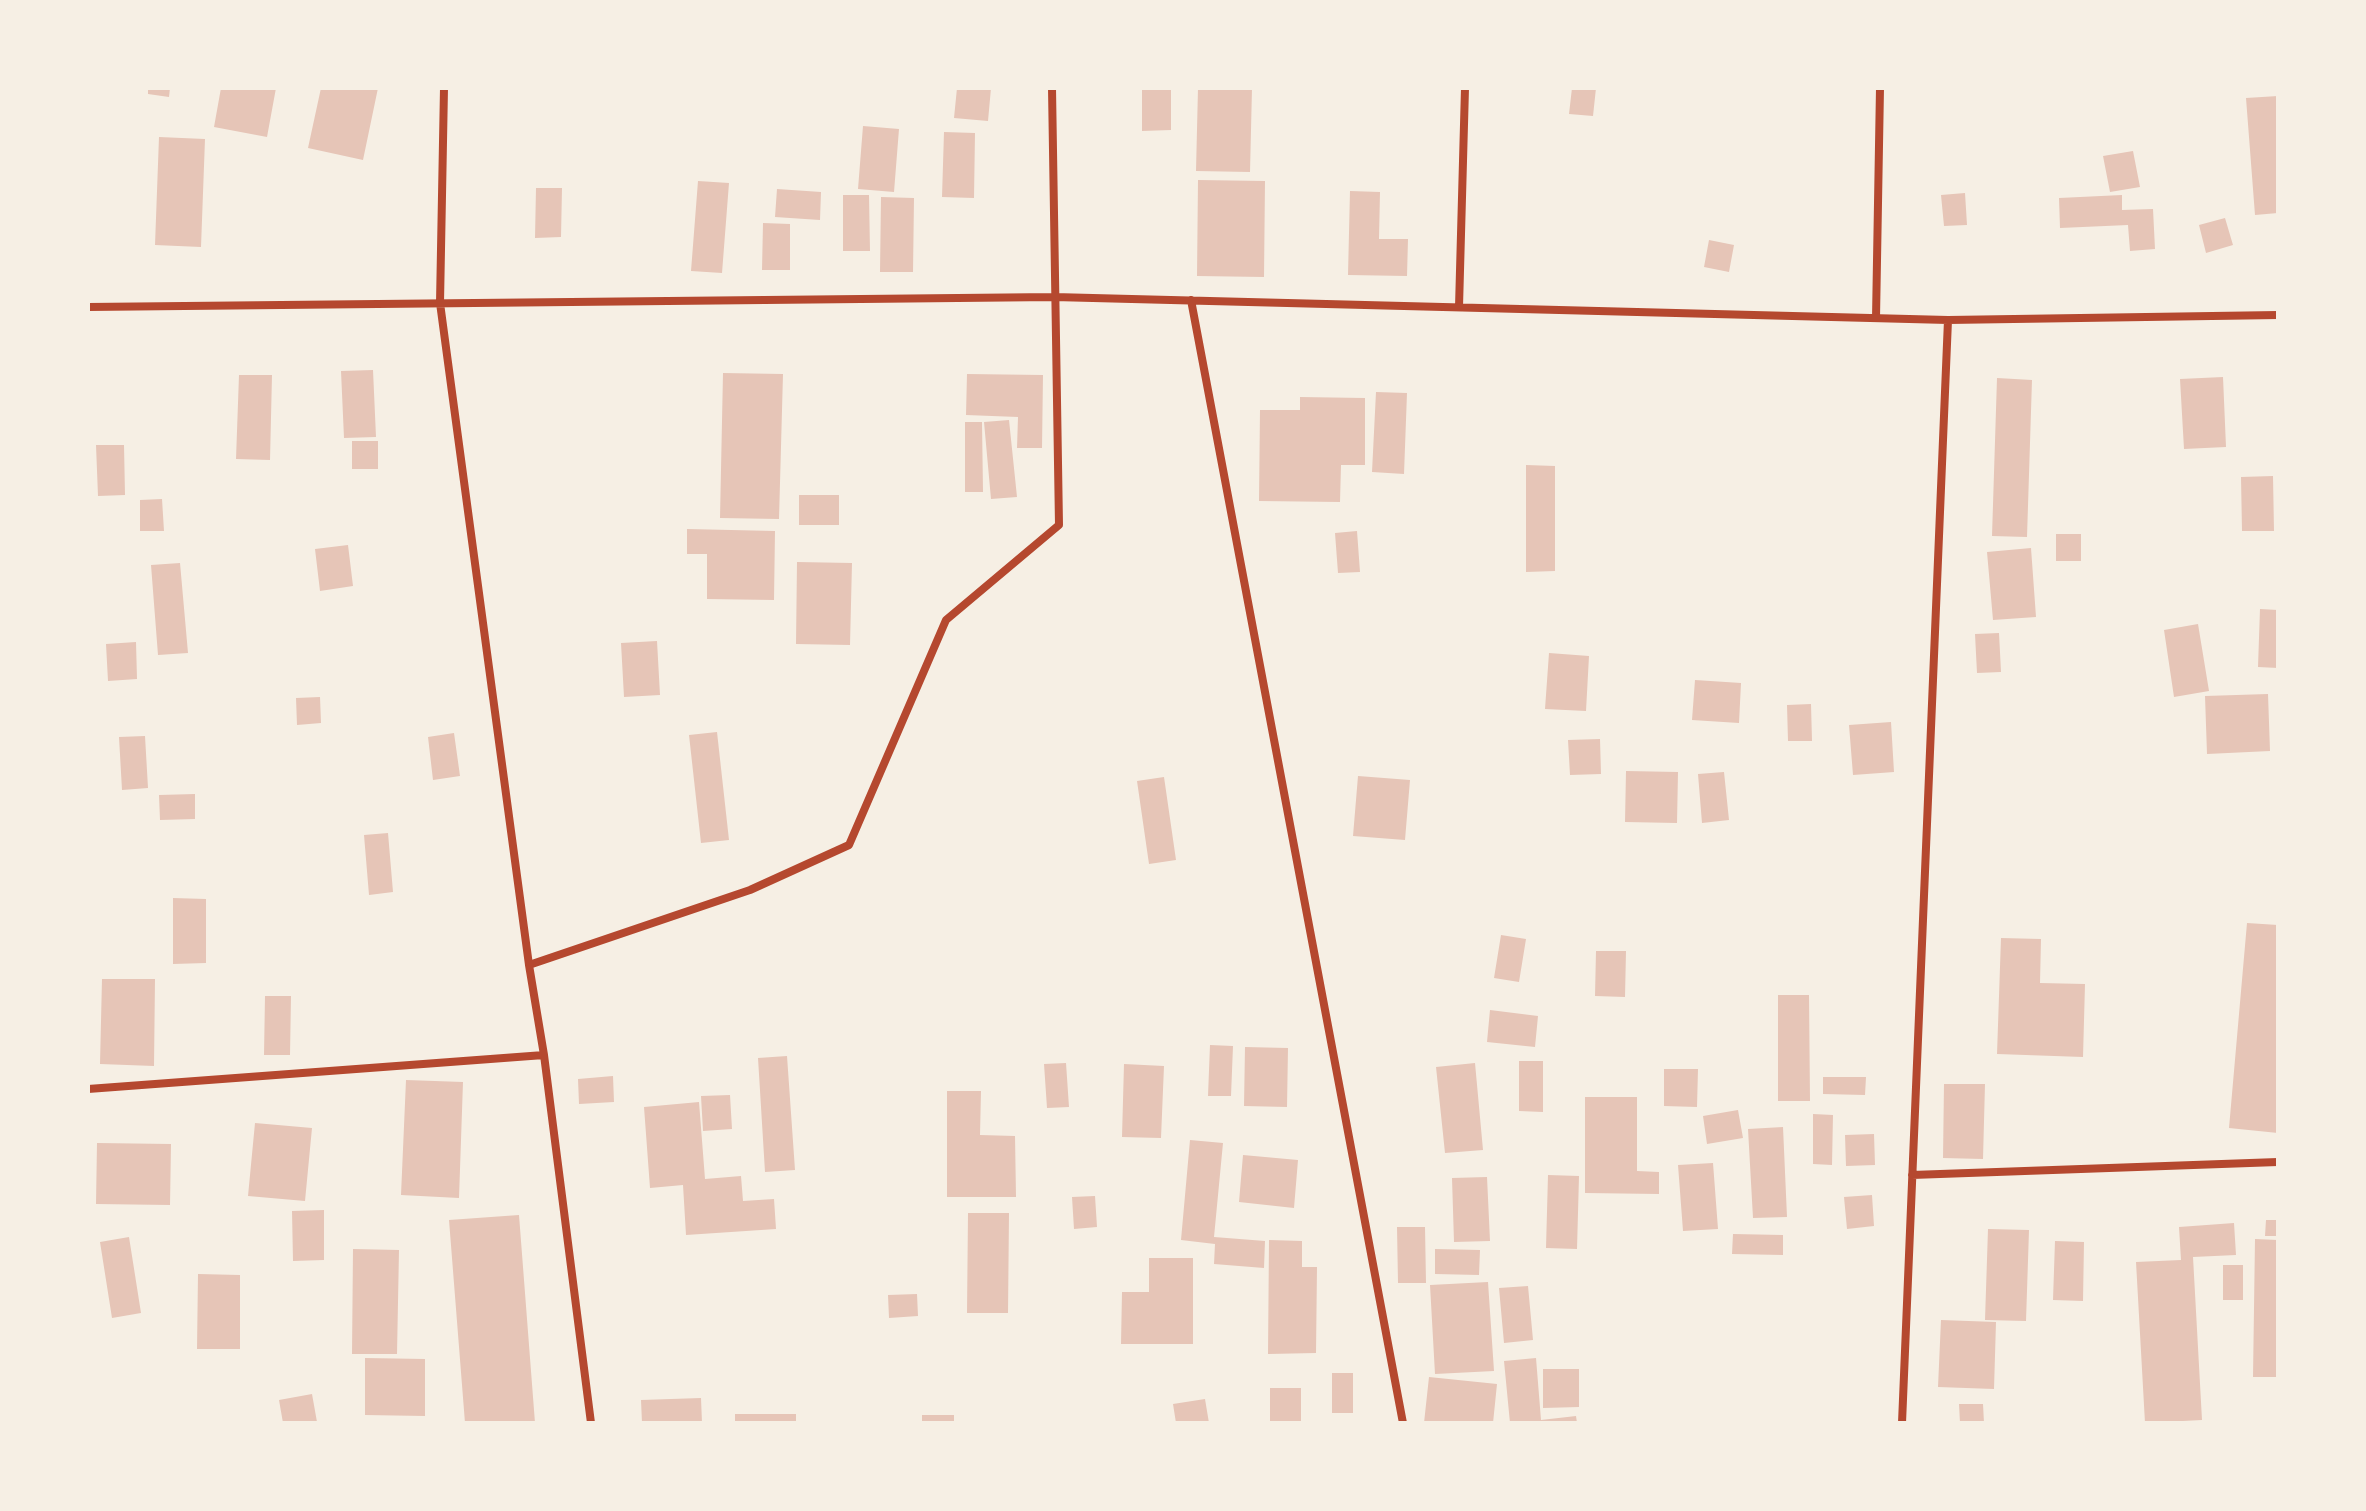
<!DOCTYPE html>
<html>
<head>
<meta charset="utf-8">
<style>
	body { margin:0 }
	#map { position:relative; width:2366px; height:1511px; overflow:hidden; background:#f6efe4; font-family:"Nunito Sans",sans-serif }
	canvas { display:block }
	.frame { position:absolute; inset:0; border:90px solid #f6efe4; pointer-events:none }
</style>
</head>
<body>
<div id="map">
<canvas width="2366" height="1511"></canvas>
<div class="frame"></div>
</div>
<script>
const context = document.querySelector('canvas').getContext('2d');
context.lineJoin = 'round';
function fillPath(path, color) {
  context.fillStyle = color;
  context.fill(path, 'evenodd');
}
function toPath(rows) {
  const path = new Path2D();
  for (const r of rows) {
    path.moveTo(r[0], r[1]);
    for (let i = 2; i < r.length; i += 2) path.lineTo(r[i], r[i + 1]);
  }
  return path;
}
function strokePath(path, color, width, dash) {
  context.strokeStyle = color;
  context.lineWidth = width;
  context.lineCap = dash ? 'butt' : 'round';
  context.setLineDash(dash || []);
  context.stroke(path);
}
fillPath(toPath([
	[148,88,170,88,169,97,148,94],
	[221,88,276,88,267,137,214,127],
	[321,88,378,88,363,160,308,148],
	[957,88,991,88,988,121,954,118],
	[1142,88,1171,88,1171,130,1142,131],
	[1198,88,1252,88,1250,172,1196,171],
	[1572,88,1596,88,1593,116,1569,114],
	[2278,96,2278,213,2255,215,2246,98],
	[863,126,899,129,894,192,858,189],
	[944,132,975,133,974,198,942,197],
	[159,137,205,139,201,247,155,245],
	[2133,151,2140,187,2110,192,2103,156],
	[1198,180,1265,181,1264,277,1197,276],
	[698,181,729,183,722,273,691,271],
	[536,188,562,188,561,237,535,238],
	[777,189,821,192,820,220,775,217],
	[1350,191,1380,192,1379,239,1408,239,1407,276,1348,275],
	[1965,193,1967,225,1944,226,1941,195],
	[843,195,869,195,870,251,843,251],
	[2122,195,2122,210,2153,209,2155,249,2130,251,2128,225,2060,228,2059,198],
	[881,197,914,198,913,272,880,272],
	[2225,218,2233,245,2206,253,2199,225],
	[763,223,790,224,790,270,762,270],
	[1709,240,1734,245,1729,272,1704,267],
	[373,370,376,437,344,438,341,371],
	[723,373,783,374,779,519,720,518],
	[967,374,1043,375,1042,448,1017,448,1018,417,966,415],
	[239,375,272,375,270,460,236,459],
	[2223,377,2226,447,2184,449,2180,379],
	[1997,378,2032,380,2027,537,1992,536],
	[1376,392,1407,393,1404,474,1372,472],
	[1300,397,1365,398,1365,465,1341,465,1340,502,1259,501,1260,410,1300,410],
	[1009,420,1017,497,991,499,984,422],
	[965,422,982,422,983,492,965,492],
	[352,441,378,441,378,469,352,469],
	[96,445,124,445,125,495,98,496],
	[1526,465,1555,466,1555,571,1526,572],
	[2273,476,2274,531,2242,531,2241,477],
	[799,495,839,495,839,525,799,525],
	[162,499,164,531,140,531,140,500],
	[687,529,775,531,774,600,707,599,707,554,687,554],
	[1357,531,1360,572,1338,573,1335,533],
	[2056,534,2081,534,2081,561,2056,561],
	[348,545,353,586,320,591,315,549],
	[2031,548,2036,617,1993,620,1987,552],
	[797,562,852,563,850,645,796,644],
	[180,563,188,653,158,655,151,565],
	[2260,609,2278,610,2278,668,2258,667],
	[2198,624,2209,691,2174,697,2164,630],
	[1999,633,2001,672,1977,673,1975,634],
	[657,641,660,695,624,697,621,643],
	[136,642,137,679,108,681,106,644],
	[1549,653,1589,656,1586,711,1545,709],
	[1695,680,1741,683,1739,723,1692,720],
	[2268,694,2270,751,2207,754,2205,696],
	[320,697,321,723,297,725,296,698],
	[1811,704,1812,741,1788,741,1787,705],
	[1891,722,1894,772,1853,775,1849,725],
	[717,732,729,840,701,843,689,735],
	[454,733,460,776,433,780,428,737],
	[145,736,148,788,122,790,119,737],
	[1600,739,1601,774,1570,775,1568,740],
	[1626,771,1678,772,1677,823,1625,822],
	[1724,772,1729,820,1702,823,1698,774],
	[1358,776,1410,780,1405,840,1353,836],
	[1164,777,1176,860,1149,864,1137,781],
	[195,794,195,819,160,820,159,795],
	[388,833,393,892,369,895,364,835],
	[173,898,206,899,206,963,173,964],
	[2247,923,2278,925,2278,1133,2229,1128],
	[1501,935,1526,939,1519,982,1494,978],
	[2001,938,2041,939,2040,983,2085,984,2083,1057,1997,1054],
	[1596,951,1626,951,1625,997,1595,996],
	[102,979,155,979,154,1066,100,1064],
	[1778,995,1809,995,1810,1101,1778,1101],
	[265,996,291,996,290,1055,264,1055],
	[1490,1010,1538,1016,1535,1047,1487,1042],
	[1210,1045,1233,1046,1231,1096,1208,1096],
	[1245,1047,1288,1048,1287,1107,1244,1106],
	[787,1056,795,1170,765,1172,758,1058],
	[1519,1061,1543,1061,1543,1112,1519,1111],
	[1066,1063,1069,1107,1047,1108,1044,1064],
	[1475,1063,1483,1150,1445,1153,1436,1067],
	[1124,1064,1164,1066,1161,1138,1122,1137],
	[1664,1069,1698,1069,1697,1107,1664,1106],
	[613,1076,614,1102,579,1104,578,1079],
	[1823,1077,1866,1077,1865,1095,1823,1094],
	[406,1080,463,1082,459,1198,401,1195],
	[1944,1084,1985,1084,1983,1159,1943,1158],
	[947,1091,981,1091,980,1135,1015,1136,1016,1197,947,1197],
	[730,1095,732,1129,703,1131,701,1096],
	[1585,1097,1637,1097,1637,1171,1659,1172,1659,1194,1585,1193],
	[699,1102,705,1179,741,1176,743,1201,774,1199,776,1229,686,1235,683,1185,650,1188,644,1107],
	[1738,1110,1743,1138,1707,1144,1703,1116],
	[1813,1114,1833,1115,1832,1165,1813,1164],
	[255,1123,312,1128,305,1201,248,1196],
	[1783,1127,1787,1217,1753,1218,1748,1129],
	[1874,1134,1875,1165,1846,1166,1845,1135],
	[1190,1140,1223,1143,1214,1237,1265,1241,1264,1268,1214,1264,1215,1244,1181,1240],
	[97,1143,171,1144,170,1205,96,1204],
	[1243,1155,1298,1160,1294,1208,1239,1202],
	[1713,1163,1718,1229,1683,1231,1678,1165],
	[1548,1175,1579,1176,1577,1249,1546,1248],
	[1487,1177,1490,1241,1454,1242,1452,1178],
	[1872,1195,1874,1226,1847,1229,1844,1197],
	[1095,1196,1097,1227,1074,1229,1072,1197],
	[324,1210,324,1260,293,1261,292,1211],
	[968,1213,1009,1213,1008,1313,967,1313],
	[519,1215,535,1423,465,1423,449,1220],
	[2266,1220,2278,1220,2278,1236,2265,1236],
	[2234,1223,2236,1255,2193,1257,2202,1420,2145,1423,2136,1262,2181,1260,2179,1227],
	[1397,1227,1425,1227,1426,1283,1398,1283],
	[1988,1229,2029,1230,2026,1321,1985,1320],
	[1733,1234,1783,1235,1783,1255,1732,1254],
	[129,1237,141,1313,112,1318,100,1242],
	[2255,1239,2278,1240,2278,1377,2253,1377],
	[1269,1240,1302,1241,1302,1267,1317,1267,1316,1353,1268,1354],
	[2055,1241,2084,1242,2083,1301,2053,1300],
	[353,1249,399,1250,397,1354,352,1354],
	[1435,1249,1480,1250,1479,1275,1435,1274],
	[1149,1258,1193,1258,1193,1344,1121,1344,1122,1292,1149,1292],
	[2223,1265,2243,1265,2243,1300,2223,1300],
	[198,1274,240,1275,240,1349,197,1349],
	[1488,1282,1494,1371,1435,1374,1430,1285],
	[1528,1286,1533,1340,1504,1343,1499,1288],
	[917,1294,918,1316,889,1318,888,1295],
	[1941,1320,1996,1322,1994,1389,1938,1387],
	[365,1358,425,1359,425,1416,365,1415],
	[1536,1358,1541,1420,1576,1416,1577,1423,1510,1423,1504,1361],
	[1543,1369,1579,1369,1579,1407,1543,1408],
	[1332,1373,1353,1373,1353,1413,1332,1413],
	[1429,1377,1497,1384,1493,1423,1424,1423],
	[1270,1388,1301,1388,1301,1423,1270,1423],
	[312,1394,317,1422,283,1423,279,1400],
	[701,1398,702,1423,642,1423,641,1400],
	[1205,1399,1209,1423,1176,1423,1173,1404],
	[1959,1404,1983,1404,1984,1423,1960,1423],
	[735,1414,796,1414,796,1423,735,1423],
	[922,1415,954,1415,954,1423,922,1423]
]), '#e6c5b7');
strokePath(toPath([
	[444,88,440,303,529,965,544,1055,591,1423],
	[1191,300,1403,1423],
	[88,307,1054,297,1948,320,2278,315],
	[1459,307,1465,88],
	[1876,318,1880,88],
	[529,965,750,890,849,845,946,620,1059,525,1052,88],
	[88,1089,544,1055],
	[1912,1175,2278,1162],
	[1902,1423,1948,320]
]), '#b5482f', 8);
</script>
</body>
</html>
